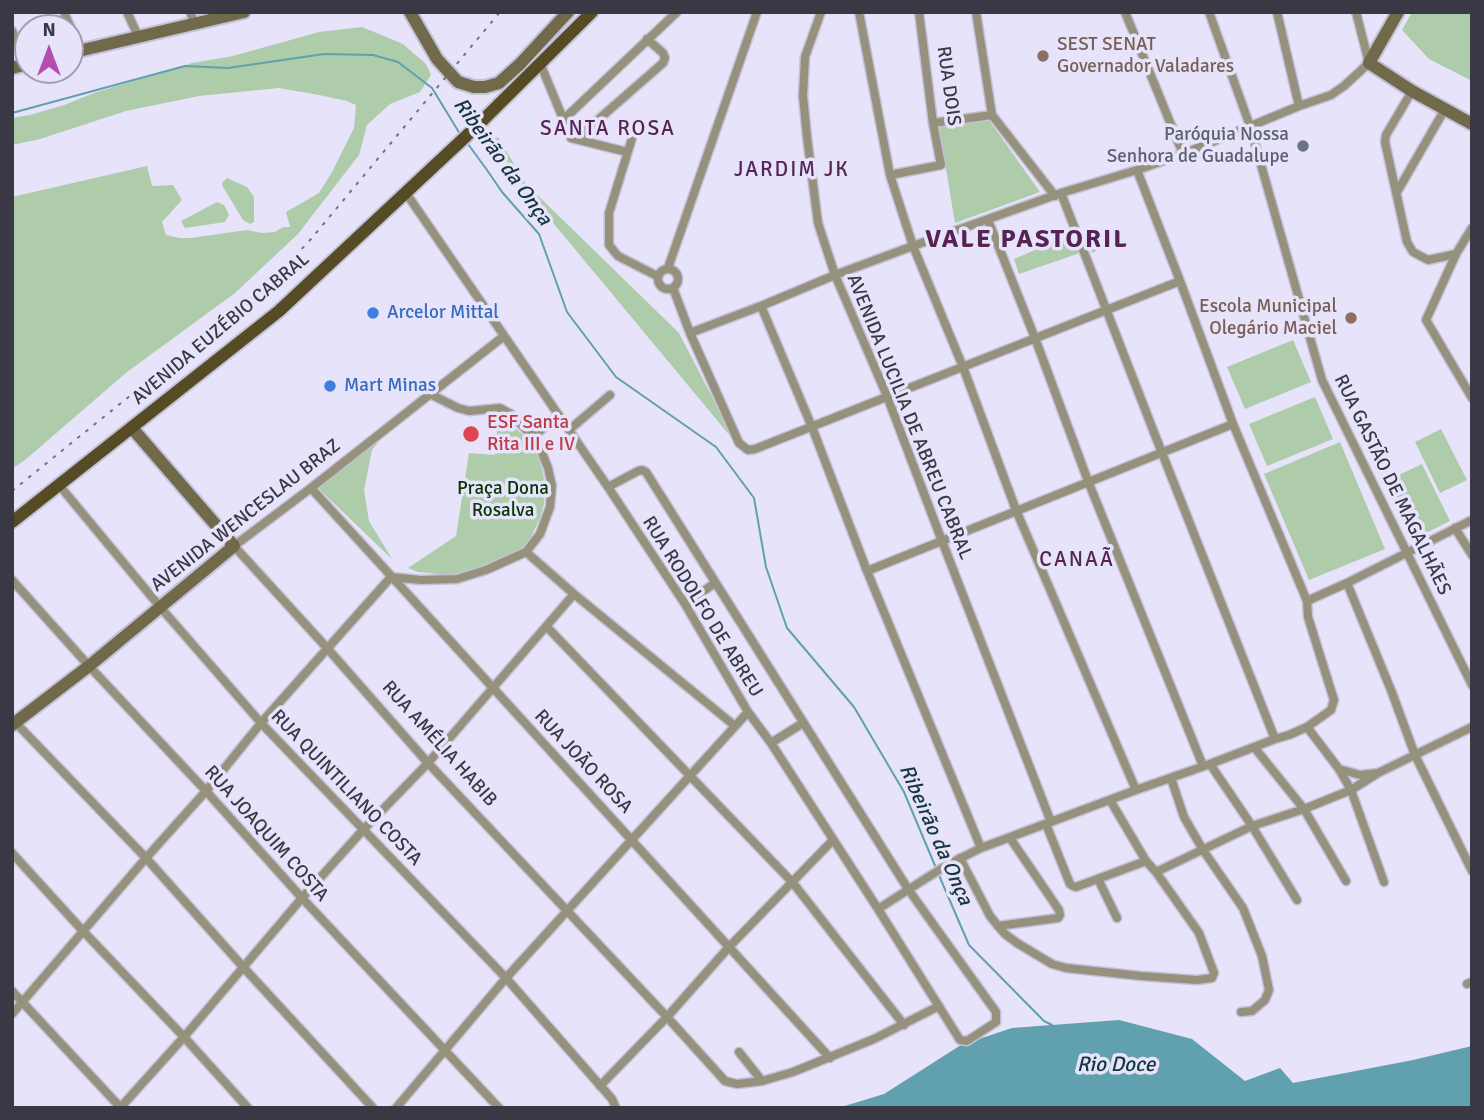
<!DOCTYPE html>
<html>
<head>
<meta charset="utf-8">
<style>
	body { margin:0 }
	#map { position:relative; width:1484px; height:1120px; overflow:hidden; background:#e6e3fb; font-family:Signika,sans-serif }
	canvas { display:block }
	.frame { position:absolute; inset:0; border:14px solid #393844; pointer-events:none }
	.north { position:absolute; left:14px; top:14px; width:70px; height:70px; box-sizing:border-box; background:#e6e3fb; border:2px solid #a19fb2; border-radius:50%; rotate:0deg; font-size:19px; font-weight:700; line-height:28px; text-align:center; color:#393844 }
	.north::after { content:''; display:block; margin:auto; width:24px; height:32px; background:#b54db1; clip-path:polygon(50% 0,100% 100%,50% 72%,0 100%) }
</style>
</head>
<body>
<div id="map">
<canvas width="1484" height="1120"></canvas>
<div class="frame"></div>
<div class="north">N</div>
</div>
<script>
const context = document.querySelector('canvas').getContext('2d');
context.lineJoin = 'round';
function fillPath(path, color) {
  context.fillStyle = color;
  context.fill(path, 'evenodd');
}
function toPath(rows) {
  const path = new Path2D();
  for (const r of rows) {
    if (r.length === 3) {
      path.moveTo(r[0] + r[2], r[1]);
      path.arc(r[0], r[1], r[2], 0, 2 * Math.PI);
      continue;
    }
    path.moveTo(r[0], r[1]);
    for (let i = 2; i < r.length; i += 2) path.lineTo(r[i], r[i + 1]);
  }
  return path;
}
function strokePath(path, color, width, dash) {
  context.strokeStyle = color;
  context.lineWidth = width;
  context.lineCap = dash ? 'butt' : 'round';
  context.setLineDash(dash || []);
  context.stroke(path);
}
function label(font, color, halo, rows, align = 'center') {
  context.font = font + ' Signika,sans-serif';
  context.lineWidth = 7;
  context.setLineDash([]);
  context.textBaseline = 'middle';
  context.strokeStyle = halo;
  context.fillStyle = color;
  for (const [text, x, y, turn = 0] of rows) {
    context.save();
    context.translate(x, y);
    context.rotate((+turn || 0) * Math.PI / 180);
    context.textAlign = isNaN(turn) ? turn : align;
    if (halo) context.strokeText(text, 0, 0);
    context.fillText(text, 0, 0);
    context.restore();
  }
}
fillPath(toPath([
	[1412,12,1472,12,1472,81,1429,59,1402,30],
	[362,27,403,44,426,64,431,75,420,92,390,104,367,125,359,155,298,234,235,293,127,372,25,460,12,469,12,197,147,166,152,186,173,185,182,200,162,222,166,235,180,238,191,238,247,230,262,233,275,232,283,227,290,227,286,212,319,193,332,172,354,128,356,105,347,101,319,95,279,88,199,96,126,111,40,139,12,145,12,118,30,115,64,105,94,93,192,63,233,56,319,32],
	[989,120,1040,192,955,223,939,127],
	[498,137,526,184,679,333,736,443,485,141],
	[227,178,247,187,254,197,254,222,250,224,243,220,223,187,222,183],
	[217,202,224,205,229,215,225,222,185,228,181,221],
	[1117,230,1121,240,1092,253,1089,243],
	[1072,234,1080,253,1019,274,1014,259],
	[1293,340,1311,382,1245,409,1227,367],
	[1315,397,1333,439,1267,466,1249,424],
	[498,417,516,429,529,440,536,450,542,469,545,485,544,504,540,518,530,539,520,550,467,572,448,575,418,572,408,568,456,536,469,453,495,455],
	[1441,429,1467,480,1440,493,1415,442],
	[383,436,372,450,364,490,369,521,392,559,318,488],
	[1340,442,1385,549,1309,580,1264,474],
	[1422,464,1450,521,1412,540,1384,482]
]), '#aecca9');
fillPath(toPath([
	[1119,1020,1192,1039,1245,1081,1280,1068,1293,1083,1413,1060,1472,1046,1472,1108,838,1108,884,1094,961,1045,1012,1028]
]), '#61a0ae');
strokePath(toPath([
	[12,113,185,66,228,68,324,54,373,55,398,62,432,88,460,134],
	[468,144,487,170,502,192,539,234,567,312,616,377,716,447,754,498,766,567,787,628,854,707,904,792,936,868],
	[938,873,969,945,1044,1021,1052,1025]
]), '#61a0ae', 2);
const street = toPath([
	[64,12,80,50],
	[127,12,138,36],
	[190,12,195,24],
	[821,12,805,57,803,96,807,137,818,223,835,275,887,396,942,541,1051,822],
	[859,12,890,175,913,246,963,367,1016,510,1136,790],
	[976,12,992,115,1055,196],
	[1125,12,1183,154],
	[1209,12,1250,126,1322,380,1472,685],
	[1277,12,1299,106],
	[12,31,27,64],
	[540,63,571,138,627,152],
	[1412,91,1386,135,1385,142,1407,242,1413,252,1428,260,1456,254],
	[563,120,677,12],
	[933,123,992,115],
	[633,135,609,213,609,245,618,256,657,276],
	[576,139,663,63,665,58,663,53,647,39],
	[890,175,941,165,933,123,919,12],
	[1397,192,1445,109],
	[406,193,608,487,685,604,748,712,771,743,878,909,960,1040,967,1041,996,1022,996,1012,908,889,646,472,642,470,638,471,608,487],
	[1061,193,1162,453,1275,739],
	[988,220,1035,338,1088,481,1203,766],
	[1472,228,1456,254,1426,320,1472,398],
	[668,268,757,12],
	[668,279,10],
	[673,288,690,333,739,443,748,450,755,449,1180,281],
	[761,306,812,427,867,571,981,848],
	[690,333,761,306,835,275,913,246,1061,193,1137,170,1183,154,1299,106,1331,95,1344,86,1369,63,1356,12],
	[504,336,311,488,234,546,327,648,428,763,667,1017,725,1081,737,1084,762,1081,793,1072,874,1039,939,1006],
	[569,430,610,395],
	[533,437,558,415],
	[59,485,161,608,261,723,506,978,612,1099,616,1108],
	[311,488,830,1058],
	[1455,528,1472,555],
	[526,552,574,594,735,726],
	[867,571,1233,424],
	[12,580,89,666,206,791,302,898,499,1108],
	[1347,583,1391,690,1415,755,1472,871],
	[1307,601,1347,583,1472,520],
	[685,604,715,583],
	[547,627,793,883,904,1025],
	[13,720,146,858,244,968,373,1108],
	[1307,727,1339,769,1351,790,1384,882],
	[771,743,803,723],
	[1254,747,1304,809,1346,881],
	[1210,764,1252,826,1297,900],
	[1339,769,1360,775,1378,773,1472,727],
	[1171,778,1184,817,1203,850,1243,908,1262,956,1269,990,1265,1000,1252,1011,1241,1012],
	[1046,824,1070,884,1073,886,1076,887,1146,861],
	[12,853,83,931,184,1037,248,1108],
	[960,858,990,916,998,926,1005,934,1017,943,1052,964,1066,968,1141,976,1197,980,1212,978,1214,973,1199,933,1156,872,1146,861,1110,800],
	[1156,872,1252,826,1304,809,1351,790,1378,773],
	[1098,879,1117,918],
	[878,909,947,865,981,848,1136,790,1210,764,1275,739,1289,735,1307,727,1331,710,1334,700,1308,617,1307,601,1233,424,1180,281,1137,170],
	[998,926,1058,918,1060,915,1059,910,1010,838],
	[1467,984,1472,982],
	[12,991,121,1108],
	[12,1014,146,858,206,791,261,723,391,577,421,580,457,579,486,570,526,552,540,534,550,507,552,486,548,468,540,448,533,437,511,414,500,408,469,411,458,408,430,394],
	[739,1052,762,1081],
	[600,1086,667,1017,729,947,833,840],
	[120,1108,184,1037,302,898,363,830,428,763,574,594],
	[396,1108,506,978,748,712]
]);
const secondary = toPath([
	[410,12,437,59,458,82,474,87,485,87,499,83,520,64,568,12],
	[1398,12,1369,63,1412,91,1472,124],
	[70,53,244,12],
	[12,68,28,64],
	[12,725,89,666,234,546,132,428]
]);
const primary = toPath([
	[12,522,279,311,477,126,592,12]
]);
strokePath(street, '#c3c1d6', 11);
strokePath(secondary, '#c3c1d6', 16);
strokePath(primary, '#c3c1d6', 16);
strokePath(street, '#96917c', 8);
strokePath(secondary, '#70694a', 12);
strokePath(primary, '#554c26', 12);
strokePath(toPath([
	[12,491,271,282,311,239,500,12]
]), '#747282', 2, [3.5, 7]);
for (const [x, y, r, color] of [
	[1043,56,7,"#8d6e63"],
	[1303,146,7,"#6b7280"],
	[373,313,7,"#3f7fe0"],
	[1351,318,7,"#8d6e63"],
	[330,386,7,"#3f7fe0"],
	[471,434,9,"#e0444e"]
]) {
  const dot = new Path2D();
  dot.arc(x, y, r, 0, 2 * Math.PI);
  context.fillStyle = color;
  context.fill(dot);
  strokePath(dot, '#e6e3fb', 2.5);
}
label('19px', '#785e54', '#e6e3fb', [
	["SEST SENAT",1057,45],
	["Governador Valadares",1057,67],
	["Escola Municipal",1337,307,"right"],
	["Olegário Maciel",1337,329,"right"]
], 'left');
label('19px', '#393844', '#e6e3fb', [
	["RUA DOIS",948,86,82],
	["AVENIDA EUZÉBIO CABRAL",221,329,-40],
	["AVENIDA LUCILIA DE ABREU CABRAL",909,417,68],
	["RUA GASTÃO DE MAGALHÃES",1392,485,64],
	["AVENIDA WENCESLAU BRAZ",246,516,-38],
	["RUA RODOLFO DE ABREU",702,607,58],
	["RUA AMÉLIA HABIB",439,744,48],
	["RUA JOÃO ROSA",583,762,47],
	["RUA QUINTILIANO COSTA",346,788,46],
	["RUA JOAQUIM COSTA",266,834,48]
]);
label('19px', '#5b616d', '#e6e3fb', [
	["Paróquia Nossa",1289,135],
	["Senhora de Guadalupe",1289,157]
], 'right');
label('19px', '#366cbe', '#e6e3fb', [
	["Arcelor Mittal",387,313],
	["Mart Minas",344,386]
], 'left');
label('19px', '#be3a42', '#e6e3fb', [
	["ESF Santa",487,423],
	["Rita III e IV",487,445]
], 'left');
label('19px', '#053700', '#e6e3fb', [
	["Praça Dona",503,489],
	["Rosalva",503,511]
]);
context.letterSpacing = '2px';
label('21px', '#562454', '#e6e3fb', [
	["SANTA ROSA",608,129],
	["JARDIM JK",792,170],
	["CANAÃ",1077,560]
]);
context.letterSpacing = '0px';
label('italic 21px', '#16363d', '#e6e3fb', [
	["Ribeirão da Onça",502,162,54],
	["Ribeirão da Onça",935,835,66],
	["Rio Doce",1116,1065]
]);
context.letterSpacing = '2px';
label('bold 26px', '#562454', '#e6e3fb', [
	["VALE PASTORIL",1027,240]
]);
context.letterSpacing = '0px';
</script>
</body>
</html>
